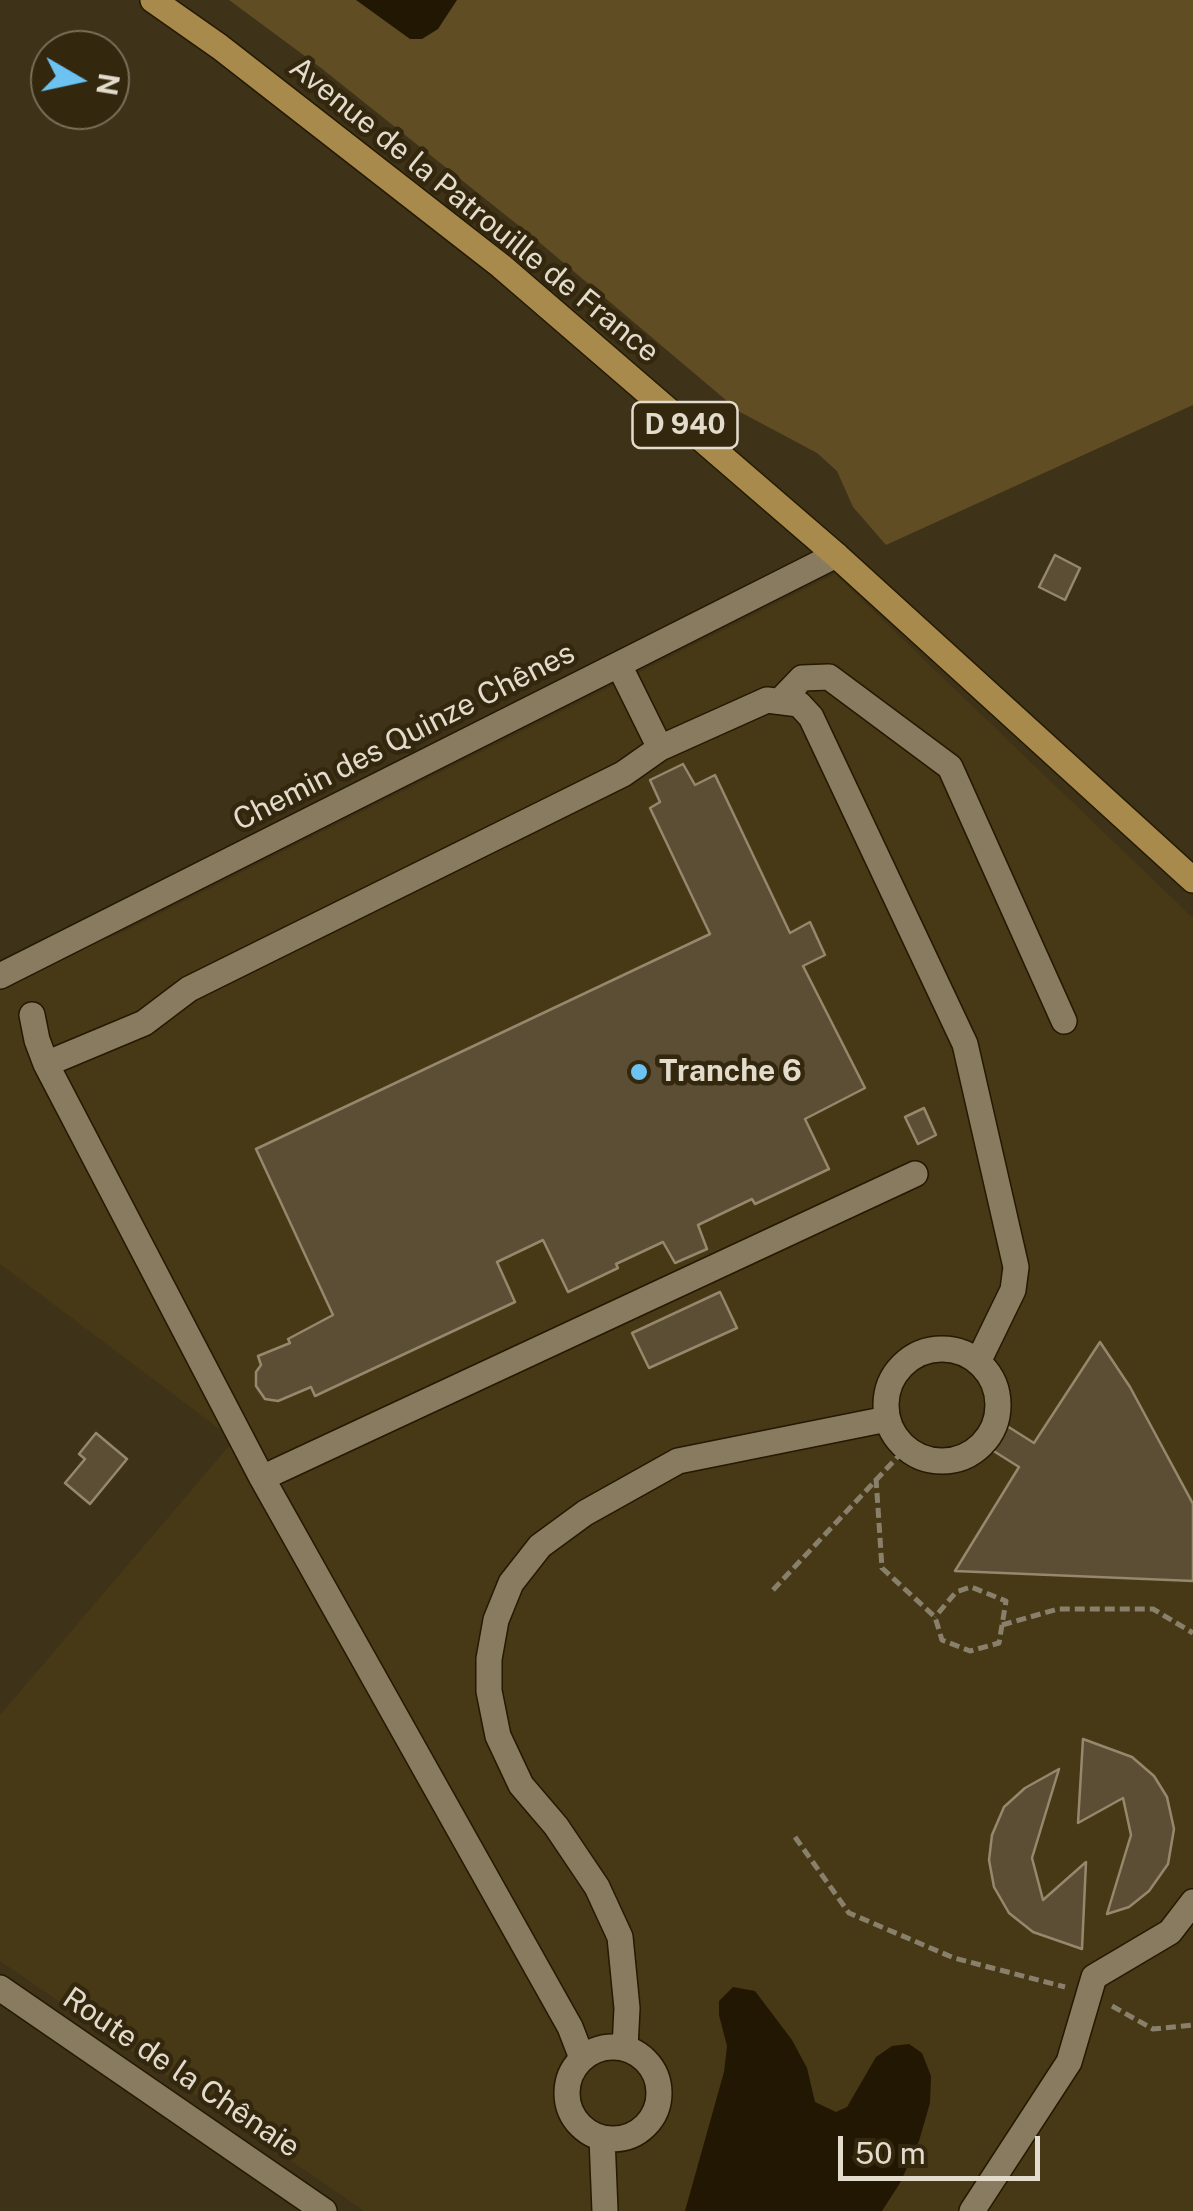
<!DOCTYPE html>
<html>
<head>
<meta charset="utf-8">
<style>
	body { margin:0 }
	#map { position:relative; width:1193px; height:2211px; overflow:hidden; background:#3e3218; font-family:"Public Sans",sans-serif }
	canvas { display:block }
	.north { position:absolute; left:30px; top:30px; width:100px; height:100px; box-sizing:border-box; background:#33270e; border:2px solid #796f5a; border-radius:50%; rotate:99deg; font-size:28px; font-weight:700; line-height:40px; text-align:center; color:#e3dccd }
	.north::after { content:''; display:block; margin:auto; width:35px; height:45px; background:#6cc3f2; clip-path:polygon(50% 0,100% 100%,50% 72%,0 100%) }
	.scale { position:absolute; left:838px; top:2136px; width:202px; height:45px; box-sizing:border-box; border:5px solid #e3dccd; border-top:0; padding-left:12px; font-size:30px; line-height:35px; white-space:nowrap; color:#e3dccd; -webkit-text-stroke:8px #33270e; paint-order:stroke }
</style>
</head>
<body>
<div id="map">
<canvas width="1193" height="2211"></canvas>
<div class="north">N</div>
<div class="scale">50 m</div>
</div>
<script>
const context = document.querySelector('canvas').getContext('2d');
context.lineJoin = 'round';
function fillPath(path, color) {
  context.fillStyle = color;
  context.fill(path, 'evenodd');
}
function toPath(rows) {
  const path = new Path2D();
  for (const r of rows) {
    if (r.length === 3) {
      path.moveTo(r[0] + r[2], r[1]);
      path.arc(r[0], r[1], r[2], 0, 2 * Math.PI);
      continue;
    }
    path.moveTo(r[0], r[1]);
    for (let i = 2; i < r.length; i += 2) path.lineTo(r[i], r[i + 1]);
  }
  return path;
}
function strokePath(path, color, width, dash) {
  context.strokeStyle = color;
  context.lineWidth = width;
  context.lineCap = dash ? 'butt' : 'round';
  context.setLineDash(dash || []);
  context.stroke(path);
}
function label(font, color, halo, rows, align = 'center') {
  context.font = font + ' "Public Sans",sans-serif';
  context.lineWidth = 9;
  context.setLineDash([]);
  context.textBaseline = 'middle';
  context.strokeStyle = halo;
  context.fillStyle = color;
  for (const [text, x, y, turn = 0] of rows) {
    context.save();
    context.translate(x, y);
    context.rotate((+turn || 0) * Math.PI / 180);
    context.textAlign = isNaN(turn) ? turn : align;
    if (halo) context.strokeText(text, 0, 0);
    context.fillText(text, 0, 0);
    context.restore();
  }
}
fillPath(toPath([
	[835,574,1193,918,1193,2211,364,2211,0,1961,0,1715,234,1440,0,1264,0,977,119,934]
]), '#473816');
fillPath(toPath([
	[229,0,1193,0,1193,405,886,545,853,507,837,471,817,453,740,412,533,237,321,68]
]), '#604d24');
fillPath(toPath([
	[356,0,457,0,438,29,422,39,410,39],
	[733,1987,755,1991,792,2040,807,2068,815,2102,836,2112,847,2107,876,2057,892,2046,909,2044,922,2053,931,2076,930,2103,919,2141,900,2183,882,2211,685,2211,724,2072,727,2046,719,2015,719,2001]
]), '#211703');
const building = toPath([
	[1055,555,1080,568,1065,600,1039,587,1055,555],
	[683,764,695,785,715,775,790,933,810,922,825,955,803,966,865,1088,805,1119,829,1169,755,1204,752,1199,698,1225,707,1249,675,1263,663,1242,616,1264,618,1268,568,1292,543,1240,497,1262,515,1302,315,1396,311,1387,278,1401,265,1399,256,1386,256,1372,261,1365,258,1356,290,1343,288,1339,333,1315,256,1149,710,934,650,808,660,802,650,780,683,764],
	[924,1108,936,1135,918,1144,905,1117,924,1108],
	[720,1292,737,1328,649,1368,632,1333,720,1292],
	[1100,1342,1130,1387,1193,1504,1193,1581,955,1571,1019,1467,992,1450,1007,1426,1034,1443,1100,1342],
	[96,1433,127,1459,90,1504,65,1483,85,1459,79,1454,96,1433],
	[1083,1739,1132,1757,1154,1776,1167,1797,1174,1829,1168,1864,1149,1891,1129,1907,1107,1914,1131,1835,1123,1798,1078,1823,1083,1739],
	[1059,1769,1032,1858,1043,1900,1086,1862,1082,1949,1033,1932,1009,1913,994,1887,989,1860,992,1835,1004,1807,1025,1788,1059,1769]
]);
fillPath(building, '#5b4e34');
strokePath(building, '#96886c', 2.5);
const minor = toPath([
	[619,665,660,748],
	[780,701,802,678,829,677,950,767,1064,1021],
	[0,976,836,555],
	[32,1015,37,1040,46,1064,262,1478,570,2027,582,2058],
	[46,1064,144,1023,189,989,623,774,660,748,767,700,799,704,811,717,965,1044,1016,1267,1013,1290,978,1362],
	[942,1405,56],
	[262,1478,915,1174],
	[0,1988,324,2211],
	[613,2093,46],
	[625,2048,627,2008,620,1937,597,1887,556,1826,521,1785,498,1736,489,1691,489,1659,496,1620,511,1583,540,1546,585,1513,678,1461,887,1419],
	[602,2138,605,2211],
	[972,2211,1069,2062,1094,1977,1170,1932,1193,1902]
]);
const major = toPath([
	[153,0,220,47,501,266,836,555,1193,880]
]);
strokePath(minor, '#241901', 28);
strokePath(major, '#241901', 28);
strokePath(toPath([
	[876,1478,882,1568,935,1617,942,1640,970,1651,999,1643,1006,1601,971,1587,956,1592,935,1617],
	[773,1590,906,1448],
	[1002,1625,1058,1609,1153,1609,1193,1633],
	[795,1837,849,1913,954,1958,1065,1987],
	[1112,2006,1153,2029,1193,2025]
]), '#89806b', 5, [10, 5]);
strokePath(minor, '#897b5f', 25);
strokePath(major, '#a88b4c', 25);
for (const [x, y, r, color] of [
	[639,1072,10,"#6cc3f2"]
]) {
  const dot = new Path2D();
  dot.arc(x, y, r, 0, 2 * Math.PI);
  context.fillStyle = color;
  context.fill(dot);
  strokePath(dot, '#33270e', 4);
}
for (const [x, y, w] of [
	[685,425,105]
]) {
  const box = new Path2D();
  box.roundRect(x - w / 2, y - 23, w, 46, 8);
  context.fillStyle = '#33270e';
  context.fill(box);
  strokePath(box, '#e3dccd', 2.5);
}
label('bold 28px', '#e3dccd', null, [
	["D 940",685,425]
]);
label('30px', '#e3dccd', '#33270e', [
	["Avenue de la Patrouille de France",474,210,39],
	["Chemin des Quinze Chênes",404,737,-27],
	["Route de la Chênaie",181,2073,34]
]);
label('bold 30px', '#e3dccd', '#33270e', [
	["Tranche 6",659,1072]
], 'left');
</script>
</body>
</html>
